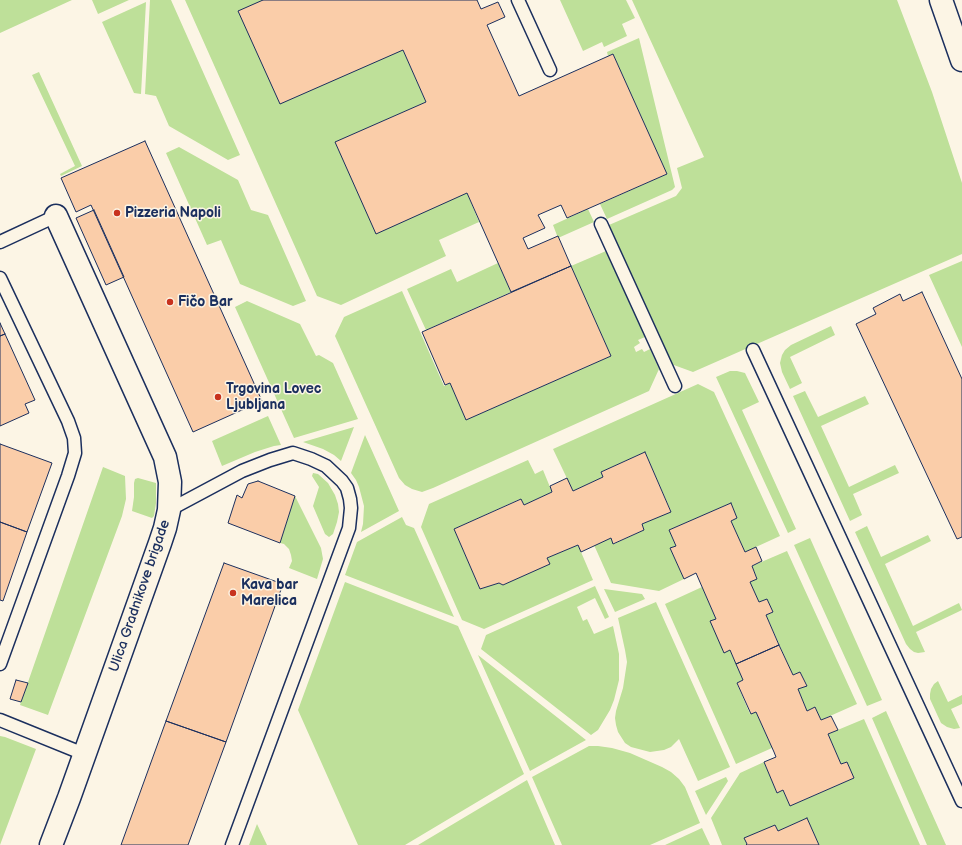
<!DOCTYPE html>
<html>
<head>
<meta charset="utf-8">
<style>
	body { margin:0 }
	canvas { display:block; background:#fcf5e5 }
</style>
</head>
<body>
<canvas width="962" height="845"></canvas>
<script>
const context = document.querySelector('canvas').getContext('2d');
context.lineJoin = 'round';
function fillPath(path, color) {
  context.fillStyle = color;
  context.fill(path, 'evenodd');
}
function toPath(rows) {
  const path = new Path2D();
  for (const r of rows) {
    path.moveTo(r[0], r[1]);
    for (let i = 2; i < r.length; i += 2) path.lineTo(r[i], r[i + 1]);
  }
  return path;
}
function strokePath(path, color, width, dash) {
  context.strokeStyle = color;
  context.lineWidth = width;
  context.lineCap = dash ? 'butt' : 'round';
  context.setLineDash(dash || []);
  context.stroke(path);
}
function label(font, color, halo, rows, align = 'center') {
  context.font = font + ' "Balsamiq Sans",sans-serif';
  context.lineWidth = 3;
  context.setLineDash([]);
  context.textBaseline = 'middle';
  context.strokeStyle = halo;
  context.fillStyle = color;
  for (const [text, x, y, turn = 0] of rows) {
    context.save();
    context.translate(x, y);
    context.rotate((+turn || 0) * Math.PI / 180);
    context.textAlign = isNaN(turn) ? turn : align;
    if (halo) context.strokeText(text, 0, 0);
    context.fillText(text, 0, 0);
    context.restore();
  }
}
fillPath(toPath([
	[0,0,72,0,0,33],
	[92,0,129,0,98,14],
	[150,0,171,0,240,155,228,160,169,126,156,96,145,94],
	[185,0,263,0,403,50,426,102,336,142,467,193,479,222,439,240,446,256,341,305,317,296],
	[560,0,626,0,635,18,622,24,627,36,604,47,602,42,583,51],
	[632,0,897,0,932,92,962,183,962,254,693,372,671,364,609,225,676,196,682,188,677,168,704,157],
	[146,2,141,94,134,93,102,22],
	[639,38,675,187,672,190,607,219,600,204,667,174,613,54,608,56,607,52],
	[39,72,82,166,61,176,60,174,75,166,32,75],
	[179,147,238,180,251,210,268,215,306,301,293,306,240,284,221,240,207,245,166,153],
	[588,209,594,222,558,238,553,225],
	[606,251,645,337,638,340,640,343,634,347,636,352,642,349,644,352,650,349,659,369,649,391,433,488,422,492,412,489,405,485,399,478,335,336,344,317,402,291,444,386,450,383,466,420,611,356,571,266],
	[962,261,962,347,929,275],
	[498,263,511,292,426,330,407,289,451,269,457,282],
	[247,301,300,324,316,356,319,355,333,363,358,419,294,438,235,307],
	[831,326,835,335,790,357,802,383,790,389,782,372,780,363,782,355,785,350,791,345],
	[730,371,737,371,745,373,759,402,742,410,796,529,788,533,716,377],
	[698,384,714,392,780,536,745,552,731,521,737,518,731,503,669,530,676,546,670,548,684,579,659,591,611,583,594,545,611,538,614,544,644,530,642,524,671,511,645,452,601,472,603,477,573,491,553,449],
	[805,391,818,417,865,396,869,404,821,426,849,487,895,465,899,473,853,494,862,515,850,521,793,396],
	[268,416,281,445,274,446,255,452,222,466,212,441],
	[354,427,341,461,334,455,323,449,303,442],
	[365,435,399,511,361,532,363,524,364,506,359,487,356,480,351,473],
	[528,460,535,474,543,470,552,492,524,505,520,499,454,529,480,589,499,583,503,585,549,564,547,558,578,545,593,580,484,629,462,620,421,527,429,504],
	[103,467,125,476,126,499,122,516,48,715,20,705],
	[313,473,318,474,328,483,335,495,338,504,339,512,337,522,333,534,329,537,325,534,313,506,319,487,312,476],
	[138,478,156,483,156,503,154,516,152,518,132,511,134,497,134,483,135,479],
	[295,496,321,548,323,559,317,579,289,568,292,561,291,555,289,549,284,544,280,543],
	[402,517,406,525,414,528,454,617,345,575,357,542],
	[867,526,881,557,928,535,931,541,885,564,913,626,959,603,962,610,916,632,925,652,918,653,914,652,910,649,906,644,855,532],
	[810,538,882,700,867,706,794,545],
	[787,551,857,704,821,720,815,707,807,711,798,689,807,685,800,672,793,675,766,615,773,612,767,599,759,602,750,582,757,578,752,566],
	[345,582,458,626,524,774,405,845,358,845,298,710],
	[595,586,609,617,605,619,595,598,577,607,583,621,587,619,594,634,613,626,619,654,619,680,614,700,610,710,598,730,591,735,481,649,486,635],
	[702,587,716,619,711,621,730,650,743,680,737,684,750,714,756,712,772,748,736,764,665,604],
	[604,589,642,594,645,599,615,612],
	[656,602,730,767,698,781,679,739,671,747,664,750,650,752,631,747,625,743,618,732,616,725,615,718,616,711,623,688,627,662,625,650,618,618],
	[478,655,586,740,530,771],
	[938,681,948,702,962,695,962,704,951,709,960,728,954,729,947,727,941,723,930,699,930,694,931,689,934,684],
	[886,711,946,845,927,845,872,718],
	[864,719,920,845,819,845,807,818,778,831,775,825,745,838,747,844,746,845,722,845,711,818,740,773,764,762,777,793,783,790,790,806,854,778,847,762,841,764,828,734],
	[0,736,5,737,36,749,0,845],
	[589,746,598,746,612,748,630,753,662,767,671,772,679,779,685,787,700,823,650,845,562,845,532,777],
	[726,777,728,781,706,815,695,791],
	[527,780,555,845,418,845],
	[257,824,267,845,249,845],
	[702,828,710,845,665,845]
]), '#bee099');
const building = toPath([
	[263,0,477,0,481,9,498,2,505,17,487,25,519,96,613,54,667,174,567,218,561,205,538,215,545,228,523,238,528,249,558,236,571,266,511,292,467,193,376,234,335,142,426,102,403,50,280,104,238,11,263,0],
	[145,141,262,401,193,432,91,205,76,212,61,178,145,141],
	[94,210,124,277,106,285,76,218,94,210],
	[571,266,611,356,466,420,450,383,445,385,422,332,571,266],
	[922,292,962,379,962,537,957,539,856,324,876,314,873,308,900,294,903,301,922,292],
	[0,323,5,334,0,336,0,323],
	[5,334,35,400,25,404,29,413,0,426,0,336,5,334],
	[0,444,52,463,27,532,0,522,0,444],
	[645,452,671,512,642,524,644,530,613,544,611,538,581,552,578,545,547,558,550,564,503,585,499,583,480,589,454,529,521,499,524,505,552,492,550,486,567,478,573,491,603,477,601,472,645,452],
	[258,481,295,496,280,543,228,523,237,495,242,498,248,484,258,481],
	[731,503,737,518,731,521,745,552,756,547,762,561,752,566,757,579,750,582,759,602,767,599,773,612,766,615,779,645,736,664,730,650,724,653,710,621,716,619,696,573,684,579,670,548,676,546,669,530,731,503],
	[0,522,27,532,3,601,0,600,0,522],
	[224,563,283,584,226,742,166,721,224,563],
	[779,645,793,675,800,672,807,686,798,689,807,711,815,707,821,720,831,716,838,730,828,734,841,764,847,762,854,778,790,806,783,790,777,793,764,762,776,757,774,752,756,712,751,714,737,683,743,680,736,664,779,645],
	[16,680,28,683,21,702,10,699,16,680],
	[166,721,226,742,188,845,121,845,166,721],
	[807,818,819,845,746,845,747,844,744,838,775,825,778,831,807,818]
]);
fillPath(building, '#facda9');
strokePath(building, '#1b2f5e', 1);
const service = toPath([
	[518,0,550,70],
	[601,224,675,386],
	[0,242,56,216],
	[0,278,68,421,74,438,75,453,68,476,0,664],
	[753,350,962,801],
	[169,510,242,471,270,460,293,453,311,459,326,466,342,481,347,488,350,499,351,508,349,528,232,845],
	[0,720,84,754]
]);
const minor = toPath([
	[51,845,69,798,160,543,165,528,169,510,170,482,165,457,56,216]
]);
const tertiary = toPath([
	[941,0,962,60]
]);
strokePath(service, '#1b2f5e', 15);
strokePath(minor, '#1b2f5e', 25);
strokePath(tertiary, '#1b2f5e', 25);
strokePath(service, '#fcf5e5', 12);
strokePath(minor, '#fcf5e5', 22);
strokePath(tertiary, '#fcf5e5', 22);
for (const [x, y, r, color] of [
	[117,213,4,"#c8321e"],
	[170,302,4,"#c8321e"],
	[218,397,4,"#c8321e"],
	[233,593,4,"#c8321e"]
]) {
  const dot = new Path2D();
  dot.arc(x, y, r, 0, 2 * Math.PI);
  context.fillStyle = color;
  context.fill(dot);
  strokePath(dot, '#fcf5e5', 1.5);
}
label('bold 14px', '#1b2f5e', '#fcf5e5', [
	["Pizzeria Napoli",125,213],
	["Fičo Bar",178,302],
	["Trgovina Lovec",226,389],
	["Ljubljana",226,405],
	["Kava bar",241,585],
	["Marelica",241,601]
], 'left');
label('14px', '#1b2f5e', '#fcf5e5', [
	["Ulica Gradnikove brigade",140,596,-71]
]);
</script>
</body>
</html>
